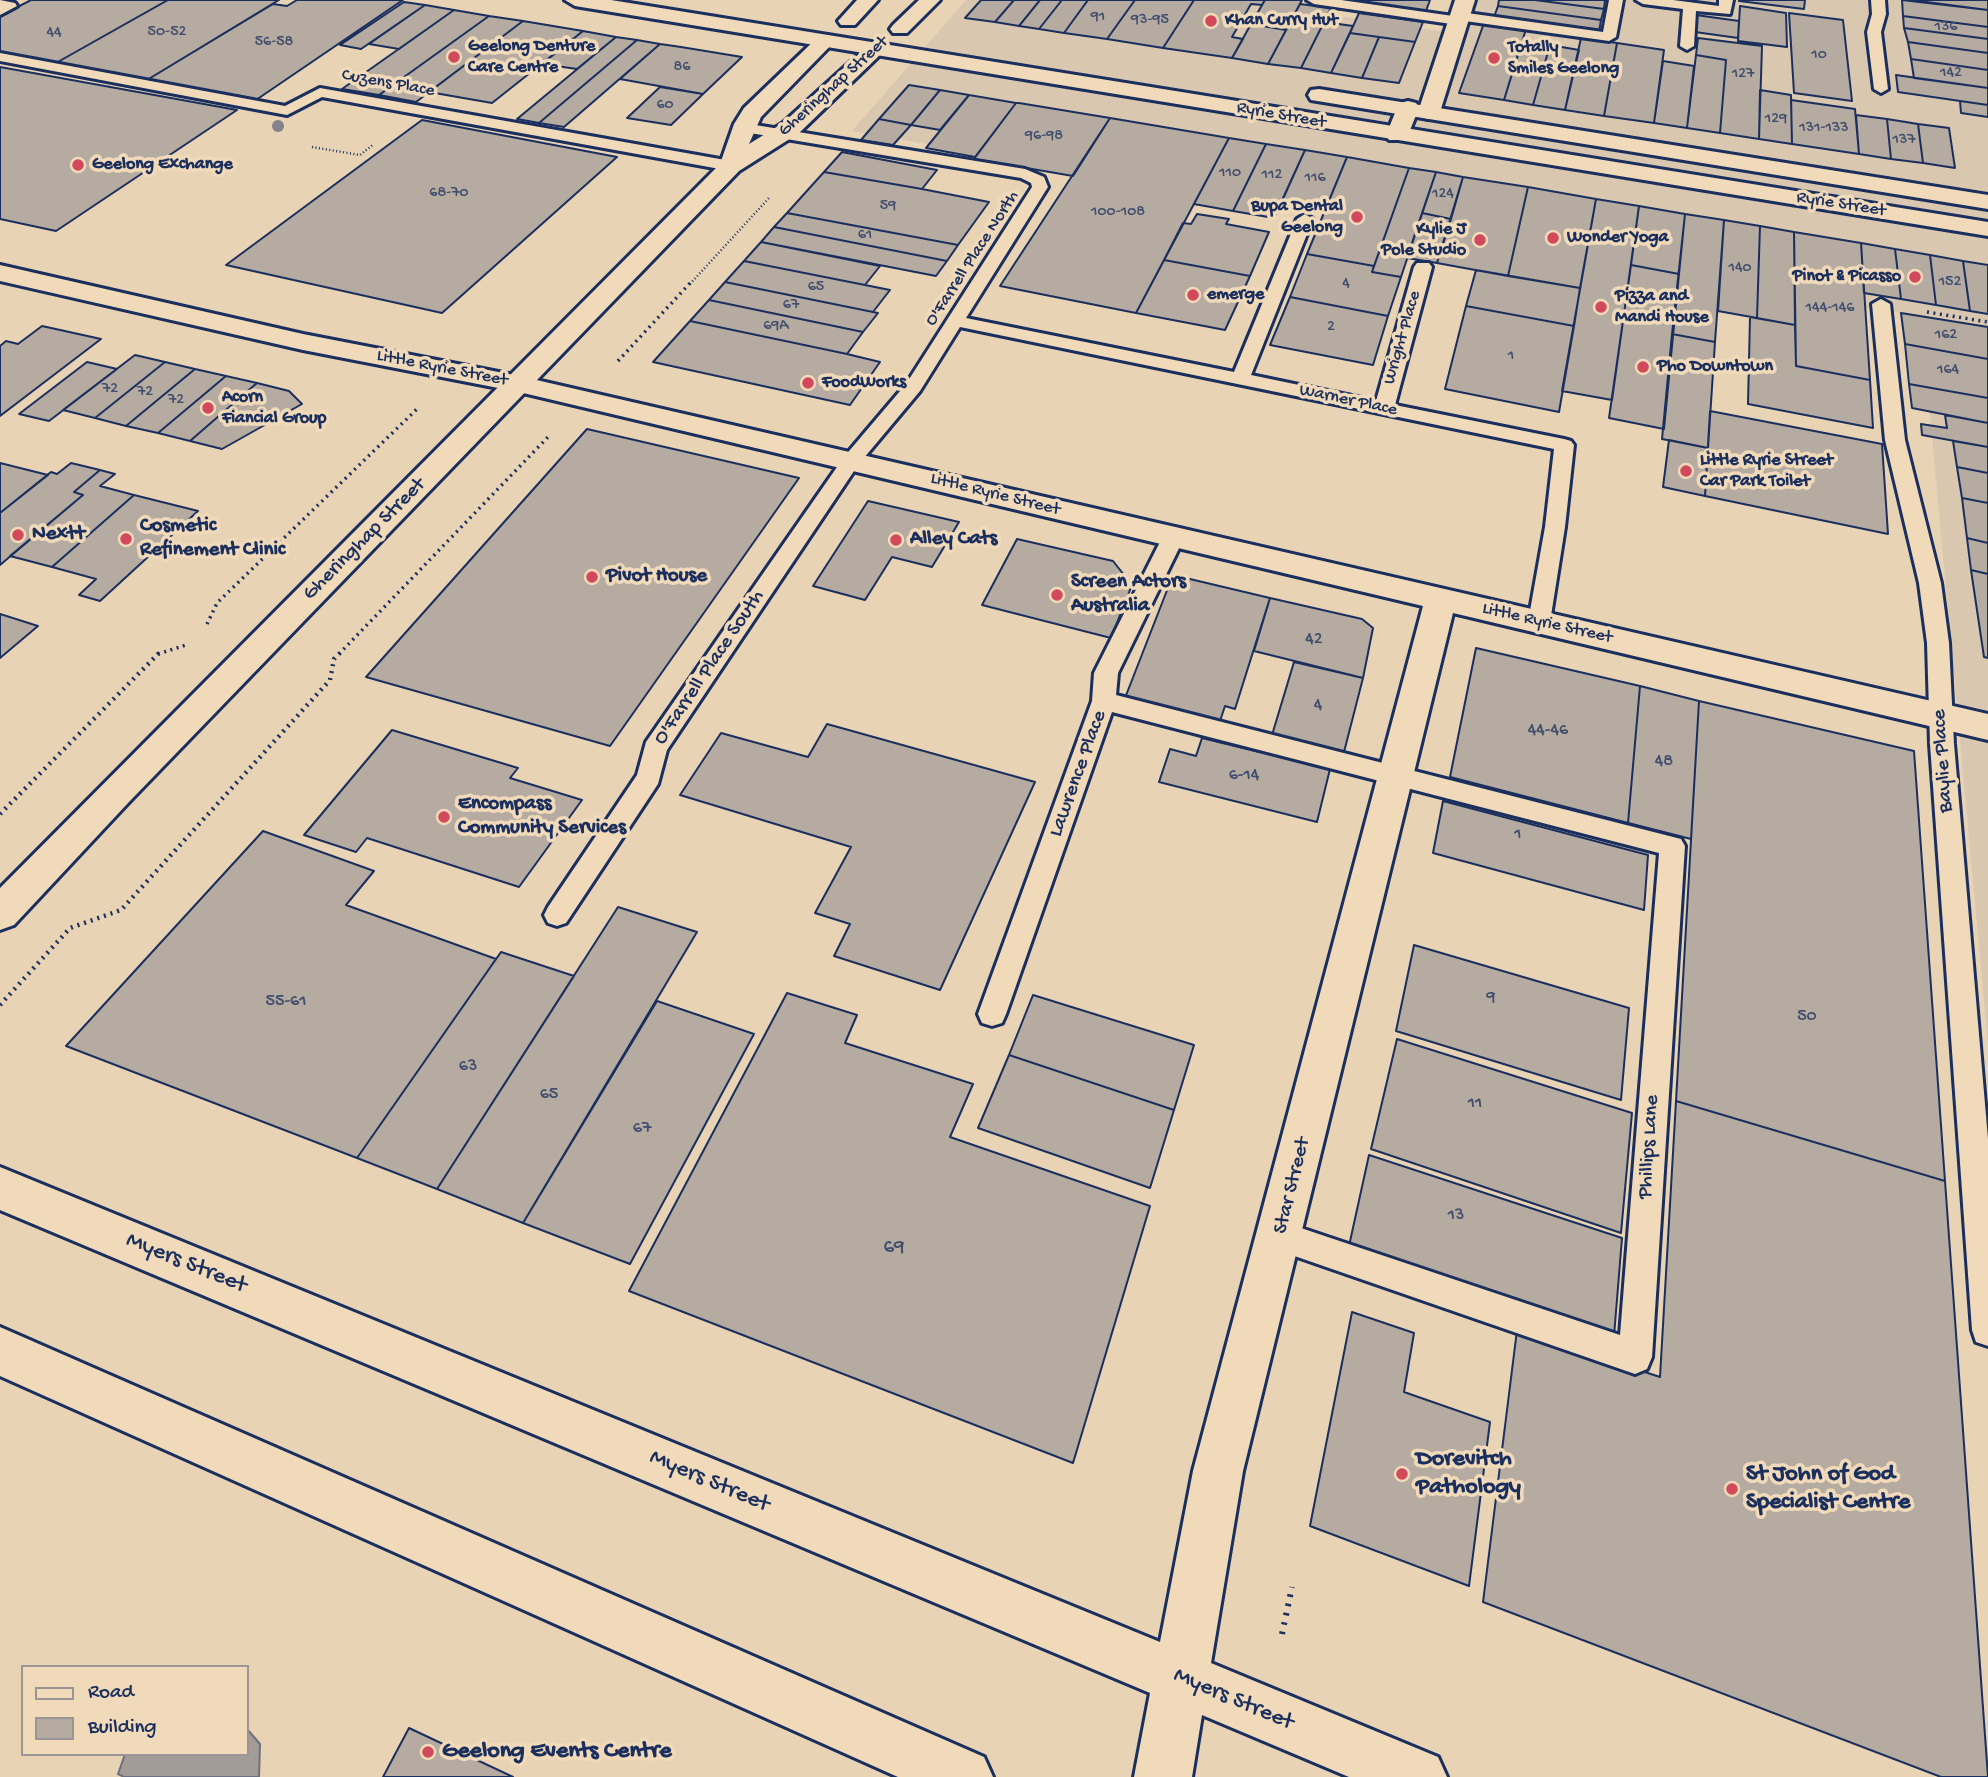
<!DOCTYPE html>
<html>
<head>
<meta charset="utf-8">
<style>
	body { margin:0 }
	#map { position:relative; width:1988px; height:1777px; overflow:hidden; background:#e8d3b5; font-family:"Gochi Hand",sans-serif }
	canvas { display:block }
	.legend { position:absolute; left:21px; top:1665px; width:228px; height:91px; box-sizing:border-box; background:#f1dab9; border:2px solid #9b9695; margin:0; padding:9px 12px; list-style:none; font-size:21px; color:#1b2f5e }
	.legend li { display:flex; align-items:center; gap:14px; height:35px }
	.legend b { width:35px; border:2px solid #9b9695 }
</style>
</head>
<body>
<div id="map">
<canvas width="1988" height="1777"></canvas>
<ul class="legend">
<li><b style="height:9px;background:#f1dab9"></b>Road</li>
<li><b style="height:19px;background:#b5aba0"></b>Building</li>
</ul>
</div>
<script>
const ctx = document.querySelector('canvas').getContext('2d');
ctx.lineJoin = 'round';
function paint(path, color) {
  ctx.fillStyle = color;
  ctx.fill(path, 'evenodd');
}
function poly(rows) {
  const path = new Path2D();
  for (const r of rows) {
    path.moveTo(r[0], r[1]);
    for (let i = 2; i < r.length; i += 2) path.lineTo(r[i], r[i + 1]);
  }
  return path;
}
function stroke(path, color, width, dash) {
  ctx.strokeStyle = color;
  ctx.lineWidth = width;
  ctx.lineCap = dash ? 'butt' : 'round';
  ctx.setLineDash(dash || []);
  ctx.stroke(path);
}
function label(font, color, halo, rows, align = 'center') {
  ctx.font = font + ' "Gochi Hand",sans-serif';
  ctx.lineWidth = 7;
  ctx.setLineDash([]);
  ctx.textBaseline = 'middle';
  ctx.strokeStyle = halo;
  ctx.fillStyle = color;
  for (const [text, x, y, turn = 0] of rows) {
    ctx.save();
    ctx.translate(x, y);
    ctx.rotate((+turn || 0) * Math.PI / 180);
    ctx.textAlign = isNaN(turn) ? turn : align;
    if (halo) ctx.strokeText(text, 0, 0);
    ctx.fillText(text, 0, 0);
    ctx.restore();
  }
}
paint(poly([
	[966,0,1231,0,1460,34,1474,0,1988,0,1988,1044,1921,317,852,131]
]), '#d9c7af');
const water = poly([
	[247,1729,260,1744,259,1777,124,1777,118,1774,125,1754,247,1754,247,1729]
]);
paint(water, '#a29b97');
stroke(water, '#6c7080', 2);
const building = poly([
	[31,0,168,0,56,63,0,52,0,16,31,0],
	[168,0,279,0,147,80,56,63,168,0],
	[297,0,403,0,256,100,147,80,273,4,287,6,297,0],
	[981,0,1014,0,995,22,965,18,981,0],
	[1014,0,1040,0,1019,26,995,22,1014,0],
	[1040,0,1062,0,1039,29,1019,26,1040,0],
	[1062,0,1088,0,1064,33,1039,29,1062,0],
	[1088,0,1135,0,1107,39,1064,33,1088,0],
	[1135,0,1194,0,1163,48,1107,39,1135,0],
	[1194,0,1265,0,1262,5,1251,4,1232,37,1243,39,1232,58,1163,48,1194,0],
	[1265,0,1302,0,1286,30,1251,24,1265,0],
	[1350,0,1430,0,1426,11,1350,0],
	[1499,0,1535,0,1604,9,1601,20,1498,6,1499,0],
	[1535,0,1605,0,1604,9,1535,0],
	[1739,0,1805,0,1804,9,1739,1,1739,0],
	[1902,0,1988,10,1988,27,1903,16,1902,0],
	[1911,0,1988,0,1988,10,1911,0],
	[404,2,425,5,361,49,340,45,404,2],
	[1300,4,1331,8,1301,68,1268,64,1300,4],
	[425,5,454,10,399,49,369,44,425,5],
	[1498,6,1601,20,1599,32,1494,17,1498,6],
	[1740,6,1786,13,1787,47,1738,41,1740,6],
	[454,10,489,16,379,95,342,89,454,10],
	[1359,13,1423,22,1415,42,1350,33,1359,13],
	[1789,13,1843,20,1852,101,1794,93,1789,13],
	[1696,15,1739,21,1738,38,1695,32,1696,15],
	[489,16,523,21,416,102,379,95,489,16],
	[1903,16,1988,27,1988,39,1904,28,1903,16],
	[523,21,583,31,492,103,429,92,523,21],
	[1324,22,1353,26,1331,73,1301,68,1324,22],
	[1484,23,1526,29,1504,100,1459,93,1484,23],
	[1251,24,1286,30,1268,64,1232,58,1251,24],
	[1904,28,1988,39,1988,53,1908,42,1904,28],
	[583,31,616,37,577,69,542,64,583,31],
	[1350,33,1379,37,1362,78,1331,73,1350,33],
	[616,37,637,40,539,123,517,119,616,37],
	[1379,37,1415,42,1399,83,1362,78,1379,37],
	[1581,38,1617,43,1604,116,1565,110,1581,38],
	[1698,38,1762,46,1759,139,1720,133,1726,60,1696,55,1698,38],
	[637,40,660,44,564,127,539,123,637,40],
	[1522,41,1550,45,1533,105,1504,100,1522,41],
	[1908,42,1988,53,1988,70,1911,59,1908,42],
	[1617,43,1664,50,1654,123,1604,116,1617,43],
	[660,44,681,47,742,57,703,94,620,79,660,44],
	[1550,45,1579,50,1565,110,1533,105,1550,45],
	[1696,55,1726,60,1720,133,1687,128,1696,55],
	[1911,59,1988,70,1988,88,1914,78,1911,59],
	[1663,61,1694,66,1687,128,1654,123,1663,61],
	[0,67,237,110,56,231,0,219,0,67],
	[1896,75,1988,88,1988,105,1898,92,1896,75],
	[909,85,940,90,911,125,879,119,909,85],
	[660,87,703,94,671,125,627,118,660,87],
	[940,90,969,95,940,130,911,125,940,90],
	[1760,90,1791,95,1792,144,1759,139,1760,90],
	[969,95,1016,103,975,157,926,148,969,95],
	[1791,100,1855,109,1859,154,1792,144,1791,100],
	[1960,101,1988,105,1988,117,1961,113,1960,101],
	[1016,103,1019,103,1110,118,1073,176,974,159,1016,103],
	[1856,115,1887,119,1891,159,1859,154,1856,115],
	[1110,118,1229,138,1136,313,1000,286,1110,118],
	[879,119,911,125,893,145,861,140,879,119],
	[1887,119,1918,124,1923,163,1891,159,1887,119],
	[422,120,617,157,442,313,226,265,422,120],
	[1918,124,1949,128,1955,168,1923,163,1918,124],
	[1229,138,1266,144,1233,211,1194,204,1229,138],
	[1266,144,1305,150,1274,218,1233,211,1266,144],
	[1305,150,1347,157,1326,208,1282,201,1305,150],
	[842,152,937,170,922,189,824,172,842,152],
	[1347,157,1409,168,1374,266,1307,254,1347,157],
	[1409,168,1436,172,1401,277,1372,272,1409,168],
	[824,172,922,189,989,202,958,245,787,213,824,172],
	[1436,172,1463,177,1451,219,1422,213,1436,172],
	[1463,177,1528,187,1508,276,1437,263,1463,177],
	[1528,187,1596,199,1580,288,1508,276,1528,187],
	[1596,199,1639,206,1612,400,1562,391,1596,199],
	[1639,206,1685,214,1679,274,1631,265,1639,206],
	[787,213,958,245,947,261,774,227,787,213],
	[1422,213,1451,219,1437,263,1407,258,1422,213],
	[1197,214,1229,219,1226,224,1269,232,1250,276,1164,260,1183,223,1191,224,1197,214],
	[1685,214,1724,220,1715,342,1672,334,1685,214],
	[1724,220,1760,226,1757,318,1718,311,1724,220],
	[1760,226,1794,232,1795,325,1757,318,1760,226],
	[774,227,947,261,936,276,761,242,774,227],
	[1794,232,1861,243,1870,380,1796,366,1794,232],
	[761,242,880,266,865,285,744,261,761,242],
	[1861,243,1895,249,1901,299,1864,293,1861,243],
	[1895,249,1930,255,1936,305,1901,299,1895,249],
	[1307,254,1374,266,1372,272,1401,277,1388,316,1290,297,1307,254],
	[1930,255,1963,261,1970,311,1936,305,1930,255],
	[1164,260,1250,276,1225,330,1136,313,1164,260],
	[744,261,865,285,890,290,873,312,725,282,744,261],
	[1963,261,1988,265,1988,314,1970,311,1963,261],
	[1631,265,1679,274,1664,429,1609,418,1631,265],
	[1476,270,1580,288,1574,326,1466,306,1476,270],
	[725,282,873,312,878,313,863,332,709,300,725,282],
	[1290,297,1388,316,1373,365,1270,345,1290,297],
	[709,300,863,332,847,354,690,321,709,300],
	[1466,306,1574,326,1559,412,1445,389,1466,306],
	[1901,313,1988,327,1988,359,1905,344,1901,313],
	[1750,317,1795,325,1796,366,1870,380,1873,428,1748,404,1750,317],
	[690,321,847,354,880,362,850,405,653,362,690,321],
	[42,326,101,339,0,416,0,346,6,341,18,344,42,326],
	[1672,334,1715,342,1708,448,1662,439,1672,334],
	[1905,344,1988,359,1988,398,1909,384,1905,344],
	[135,355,165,362,95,418,63,410,135,355],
	[87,362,117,369,49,421,19,414,87,362],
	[165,362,195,369,126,426,95,418,165,362],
	[195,369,226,376,158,433,126,426,195,369],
	[226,376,257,383,190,441,158,433,226,376],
	[257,383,289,391,302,404,222,449,190,441,257,383],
	[1909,384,1988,398,1988,423,1912,408,1909,384],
	[1710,411,1882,444,1888,534,1705,496,1710,411],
	[1945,415,1988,423,1988,447,1922,435,1921,424,1947,428,1945,415],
	[587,429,799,478,610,746,366,677,587,429],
	[1669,440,1708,448,1705,496,1663,487,1669,440],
	[1953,441,1988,447,1988,473,1957,467,1953,441],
	[0,463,48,475,0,513,0,463],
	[71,463,100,470,74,492,83,495,0,565,0,513,51,472,57,474,71,463],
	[1957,467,1988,473,1988,503,1962,498,1957,467],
	[100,470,115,474,100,486,134,495,52,567,10,556,83,495,74,492,100,470],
	[134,495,198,511,100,601,79,595,96,579,52,567,134,495],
	[1962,498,1988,503,1988,543,1967,538,1962,498],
	[868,501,959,522,932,567,892,557,865,600,813,586,868,501],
	[1967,538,1988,543,1988,574,1971,570,1967,538],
	[1017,539,1113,561,1132,585,1111,638,982,605,1017,539],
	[1971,570,1988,574,1988,658,1984,657,1971,570],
	[1173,575,1270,598,1235,709,1225,706,1220,721,1125,698,1173,575],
	[1270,598,1362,619,1373,628,1363,678,1254,651,1270,598],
	[0,614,38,626,0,658,0,614],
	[1476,648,1640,686,1628,823,1450,777,1476,648],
	[1294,662,1363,678,1344,752,1272,735,1294,662],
	[1640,686,1699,701,1691,839,1628,823,1640,686],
	[1699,701,1914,751,1945,1181,1676,1101,1699,701],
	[827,724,1035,782,940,990,834,956,850,924,815,913,851,847,680,795,721,733,808,757,827,724],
	[392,730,518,768,510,778,582,800,519,887,367,838,356,852,304,835,392,730],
	[1202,738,1330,769,1317,822,1159,782,1170,749,1196,756,1202,738],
	[1443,801,1648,855,1644,910,1433,853,1443,801],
	[263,831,374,871,346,905,496,959,357,1158,66,1046,263,831],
	[618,907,697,932,523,1223,437,1189,618,907],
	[1414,945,1629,1008,1621,1100,1396,1031,1414,945],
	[501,952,574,976,437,1189,357,1158,501,952],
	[787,993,857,1015,845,1043,973,1084,950,1137,1150,1206,1073,1463,629,1291,787,993],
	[1033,995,1194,1045,1174,1110,1009,1055,1033,995],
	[657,1001,754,1034,630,1264,523,1223,657,1001],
	[1397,1039,1632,1113,1621,1233,1371,1149,1397,1039],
	[1009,1055,1174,1110,1150,1188,978,1128,1009,1055],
	[1676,1101,1945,1181,1988,1777,1941,1777,1483,1602,1517,1330,1660,1377,1676,1101],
	[1369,1155,1622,1238,1614,1336,1349,1246,1369,1155],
	[1352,1312,1414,1333,1404,1392,1490,1422,1469,1586,1310,1526,1352,1312],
	[409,1728,513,1777,383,1777,409,1728]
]);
paint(building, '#b5aba0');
stroke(building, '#1b2f5e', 2);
const service = poly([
	[0,0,15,3,17,6,0,15,0,0],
	[1307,0,1341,0,1453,16,1460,12,1603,32,1609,0,1623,0,1616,37,1609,41,1465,21,1458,25,1314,4,1307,0],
	[1636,0,1673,0,1719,6,1719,0,1733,0,1730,14,1696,11,1694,46,1687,50,1680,46,1683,9,1643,4,1636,0],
	[1871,0,1885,0,1886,14,1881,32,1888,89,1881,93,1874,89,1867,32,1872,14,1871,0],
	[0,53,285,106,320,88,731,161,739,166,731,171,322,97,287,115,0,61,0,53],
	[743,123,1025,169,1044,177,1048,187,966,318,1234,372,1297,219,1305,214,1313,219,1251,375,1376,401,1414,267,1417,263,1429,263,1432,267,1395,405,1564,439,1571,441,1574,445,1565,527,1550,622,1547,628,1539,630,1531,628,1528,622,1545,527,1554,449,960,327,920,391,858,465,667,750,658,784,566,923,557,926,548,923,544,915,548,907,637,775,646,742,844,457,906,384,1032,187,1031,183,1021,178,738,131,735,128,738,125,743,123],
	[1881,299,1890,304,1905,440,1941,583,1949,643,1954,744,1988,1139,1988,1346,1976,1342,1972,1330,1930,744,1927,643,1919,583,1885,440,1872,304,1881,299],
	[1173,531,1180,533,1184,538,1118,673,1116,695,1681,839,1685,846,1652,1357,1647,1369,1635,1374,1280,1251,1269,1247,1264,1236,1269,1225,1280,1221,1620,1335,1659,853,1112,712,1006,1014,1002,1023,992,1026,982,1023,978,1014,1092,701,1094,673,1162,538,1166,533,1173,531]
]);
const pedestrian = poly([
	[1408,101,1416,103,1419,108,1408,135,1405,140,1389,140,1386,135,1397,108,1400,103,1408,101]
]);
const minor = poly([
	[1455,0,1475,0,1440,112,1437,117,1429,119,1421,117,1418,112,1455,0],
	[0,265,303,334,519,376,1988,714,1988,740,1453,613,1243,1471,1211,1663,1438,1757,1447,1777,1349,1777,1202,1715,1192,1777,1134,1777,1150,1693,0,1210,0,1167,1160,1642,1193,1471,1423,606,519,392,303,350,0,281,0,265],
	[0,1327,984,1757,993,1777,898,1777,0,1376,0,1327]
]);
const tertiary = poly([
	[857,0,878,0,855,25,841,25,838,21,857,0],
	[919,0,940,0,907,33,893,33,890,29,893,25,919,0],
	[825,35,832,37,835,41,761,117,749,144,783,123,869,45,883,45,886,49,799,133,739,171,128,803,14,925,0,930,0,888,720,164,734,124,744,108,818,37,825,35]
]);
const secondary = poly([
	[565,0,611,0,1988,222,1988,236,575,6,565,0],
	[1319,89,1988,195,1988,209,1311,100,1308,95,1311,90,1319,89]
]);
stroke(service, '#1b2f5e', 6);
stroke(pedestrian, '#1b2f5e', 6);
stroke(minor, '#1b2f5e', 6);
stroke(tertiary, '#1b2f5e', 6);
stroke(secondary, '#1b2f5e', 6);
stroke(poly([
	[312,147,360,155,374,144],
	[690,284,769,198]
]), '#1b2f5e', 2.5, [1, 2.5]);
stroke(poly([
	[1927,312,1988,322],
	[618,361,691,282],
	[207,624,217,603,417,409],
	[158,654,186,645],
	[339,654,548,437]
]), '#1b2f5e', 3.5, [2, 4.5]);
stroke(poly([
	[0,814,158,654,163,653],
	[0,1005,70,928,121,910,330,680,334,659,340,653]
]), '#1b2f5e', 4.5, [2, 5]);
stroke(poly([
	[1282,1634,1292,1587]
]), '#1b2f5e', 6, [2.5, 7]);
paint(service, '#f1dab9');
paint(pedestrian, '#f1dab9');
paint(minor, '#f1dab9');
paint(tertiary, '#f1dab9');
paint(secondary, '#f1dab9');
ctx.fillStyle = '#86848b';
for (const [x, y] of [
	[278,126]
]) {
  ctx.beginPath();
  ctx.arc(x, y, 6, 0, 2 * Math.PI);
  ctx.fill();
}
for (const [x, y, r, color] of [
	[1211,21,7,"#d1495b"],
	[454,57,7,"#d1495b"],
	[1494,58,7,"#d1495b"],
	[78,165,7,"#d1495b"],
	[1357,217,7,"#d1495b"],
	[1553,238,7,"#d1495b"],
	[1480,240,7,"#d1495b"],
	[1915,277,7,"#d1495b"],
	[1193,295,7,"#d1495b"],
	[1601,307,7,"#d1495b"],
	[1643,367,7,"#d1495b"],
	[808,383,7,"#d1495b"],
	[208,408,7,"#d1495b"],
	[1686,471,7,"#d1495b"],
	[18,535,7,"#d1495b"],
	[126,539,7,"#d1495b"],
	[896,540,7,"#d1495b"],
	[592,577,7,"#d1495b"],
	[1057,595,7,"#d1495b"],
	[444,817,7,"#d1495b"],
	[1402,1474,7,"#d1495b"],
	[1732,1489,7,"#d1495b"],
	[428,1752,7,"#d1495b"]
]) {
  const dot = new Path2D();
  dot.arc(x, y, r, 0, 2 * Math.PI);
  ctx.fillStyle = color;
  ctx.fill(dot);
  stroke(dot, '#f1dab9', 2.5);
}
label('16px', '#424e6e', null, [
	["91",1098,18],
	["93-95",1150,21],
	["136",1946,28],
	["50-52",167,33],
	["44",54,34],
	["56-58",274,43],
	["10",1819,56],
	["86",682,68],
	["142",1951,74],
	["127",1743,75],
	["60",665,106],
	["129",1776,120],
	["131-133",1824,129],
	["96-98",1044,137],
	["137",1904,141],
	["110",1230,174],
	["112",1272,176],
	["116",1315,179],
	["68-70",449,194],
	["124",1443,195],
	["59",888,207],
	["100-108",1118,213],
	["61",865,236],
	["140",1740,269],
	["152",1950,283],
	["4",1346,285],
	["65",816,288],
	["67",791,306],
	["144-146",1830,309],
	["69A",776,327],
	["2",1331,328],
	["162",1946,336],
	["1",1511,357],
	["164",1948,371],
	["72",110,390],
	["72",145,393],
	["72",176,401]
]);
label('bold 18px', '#1b2f5e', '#f1dab9', [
	["Khan Curry Hut",1225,21],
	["Geelong Denture",468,47],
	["Care Centre",468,68],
	["Totally",1508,48],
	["Smiles Geelong",1508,69],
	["Geelong Exchange",92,165],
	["Bupa Dental",1343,207,"right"],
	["Geelong",1343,228,"right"],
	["Kylie J",1466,230,"right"],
	["Pole Studio",1466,251,"right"],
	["Wonder Yoga",1567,238],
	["Pinot & Picasso",1901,277,"right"],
	["emerge",1207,295],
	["Pizza and",1615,297],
	["Mandi House",1615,318],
	["Pho Downtown",1657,367],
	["FoodWorks",822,383],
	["Acorn",222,398],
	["Fiancial Group",222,419],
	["Little Ryrie Street",1700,461],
	["Car Park Toilet",1700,482]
], 'left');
label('18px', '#1b2f5e', '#f1dab9', [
	["Cuzens Place",388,84,10],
	["Gheringhap Street",834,87,-42],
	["Ryrie Street",1281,116,10],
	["Ryrie Street",1841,205,9],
	["O'Farrell Place North",973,259,-57],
	["Wright Place",1403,338,-74],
	["Little Ryrie Street",442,369,11],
	["Warner Place",1348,401,12],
	["Little Ryrie Street",995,495,14],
	["Little Ryrie Street",1547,624,13]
]);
label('18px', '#424e6e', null, [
	["42",1314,640],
	["4",1318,706],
	["44-46",1548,731],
	["48",1664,762],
	["6-14",1244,776],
	["1",1518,835],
	["9",1491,998],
	["55-61",286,1002],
	["50",1807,1017],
	["63",468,1067],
	["65",549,1095],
	["11",1475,1104],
	["67",642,1129],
	["13",1456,1216]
]);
label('bold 21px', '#1b2f5e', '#f1dab9', [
	["Cosmetic",140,527],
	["Refinement Clinic",140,551],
	["Nextt",32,535],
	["Alley Cats",910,540],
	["Pivot House",606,577],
	["Screen Actors",1071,583],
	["Australia",1071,607],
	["Encompass",458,805],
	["Community Services",458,829]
], 'left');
label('21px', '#1b2f5e', '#f1dab9', [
	["Gheringhap Street",365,540,-45],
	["O'Farrell Place South",710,668,-56],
	["Baylie Place",1944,761,-94],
	["Lawrence Place",1079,774,-70],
	["Phillips Lane",1650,1147,-86],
	["Star Street",1293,1186,-76]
]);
label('21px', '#424e6e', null, [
	["69",894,1249]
]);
label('24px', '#1b2f5e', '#f1dab9', [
	["Myers Street",186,1264,22],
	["Myers Street",709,1482,23],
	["Myers Street",1233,1700,23]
]);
label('bold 24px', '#1b2f5e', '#f1dab9', [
	["Dorevitch",1416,1460],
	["Pathology",1416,1488],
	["St John of God",1746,1475],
	["Specialist Centre",1746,1503],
	["Geelong Events Centre",442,1752]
], 'left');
</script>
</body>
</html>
